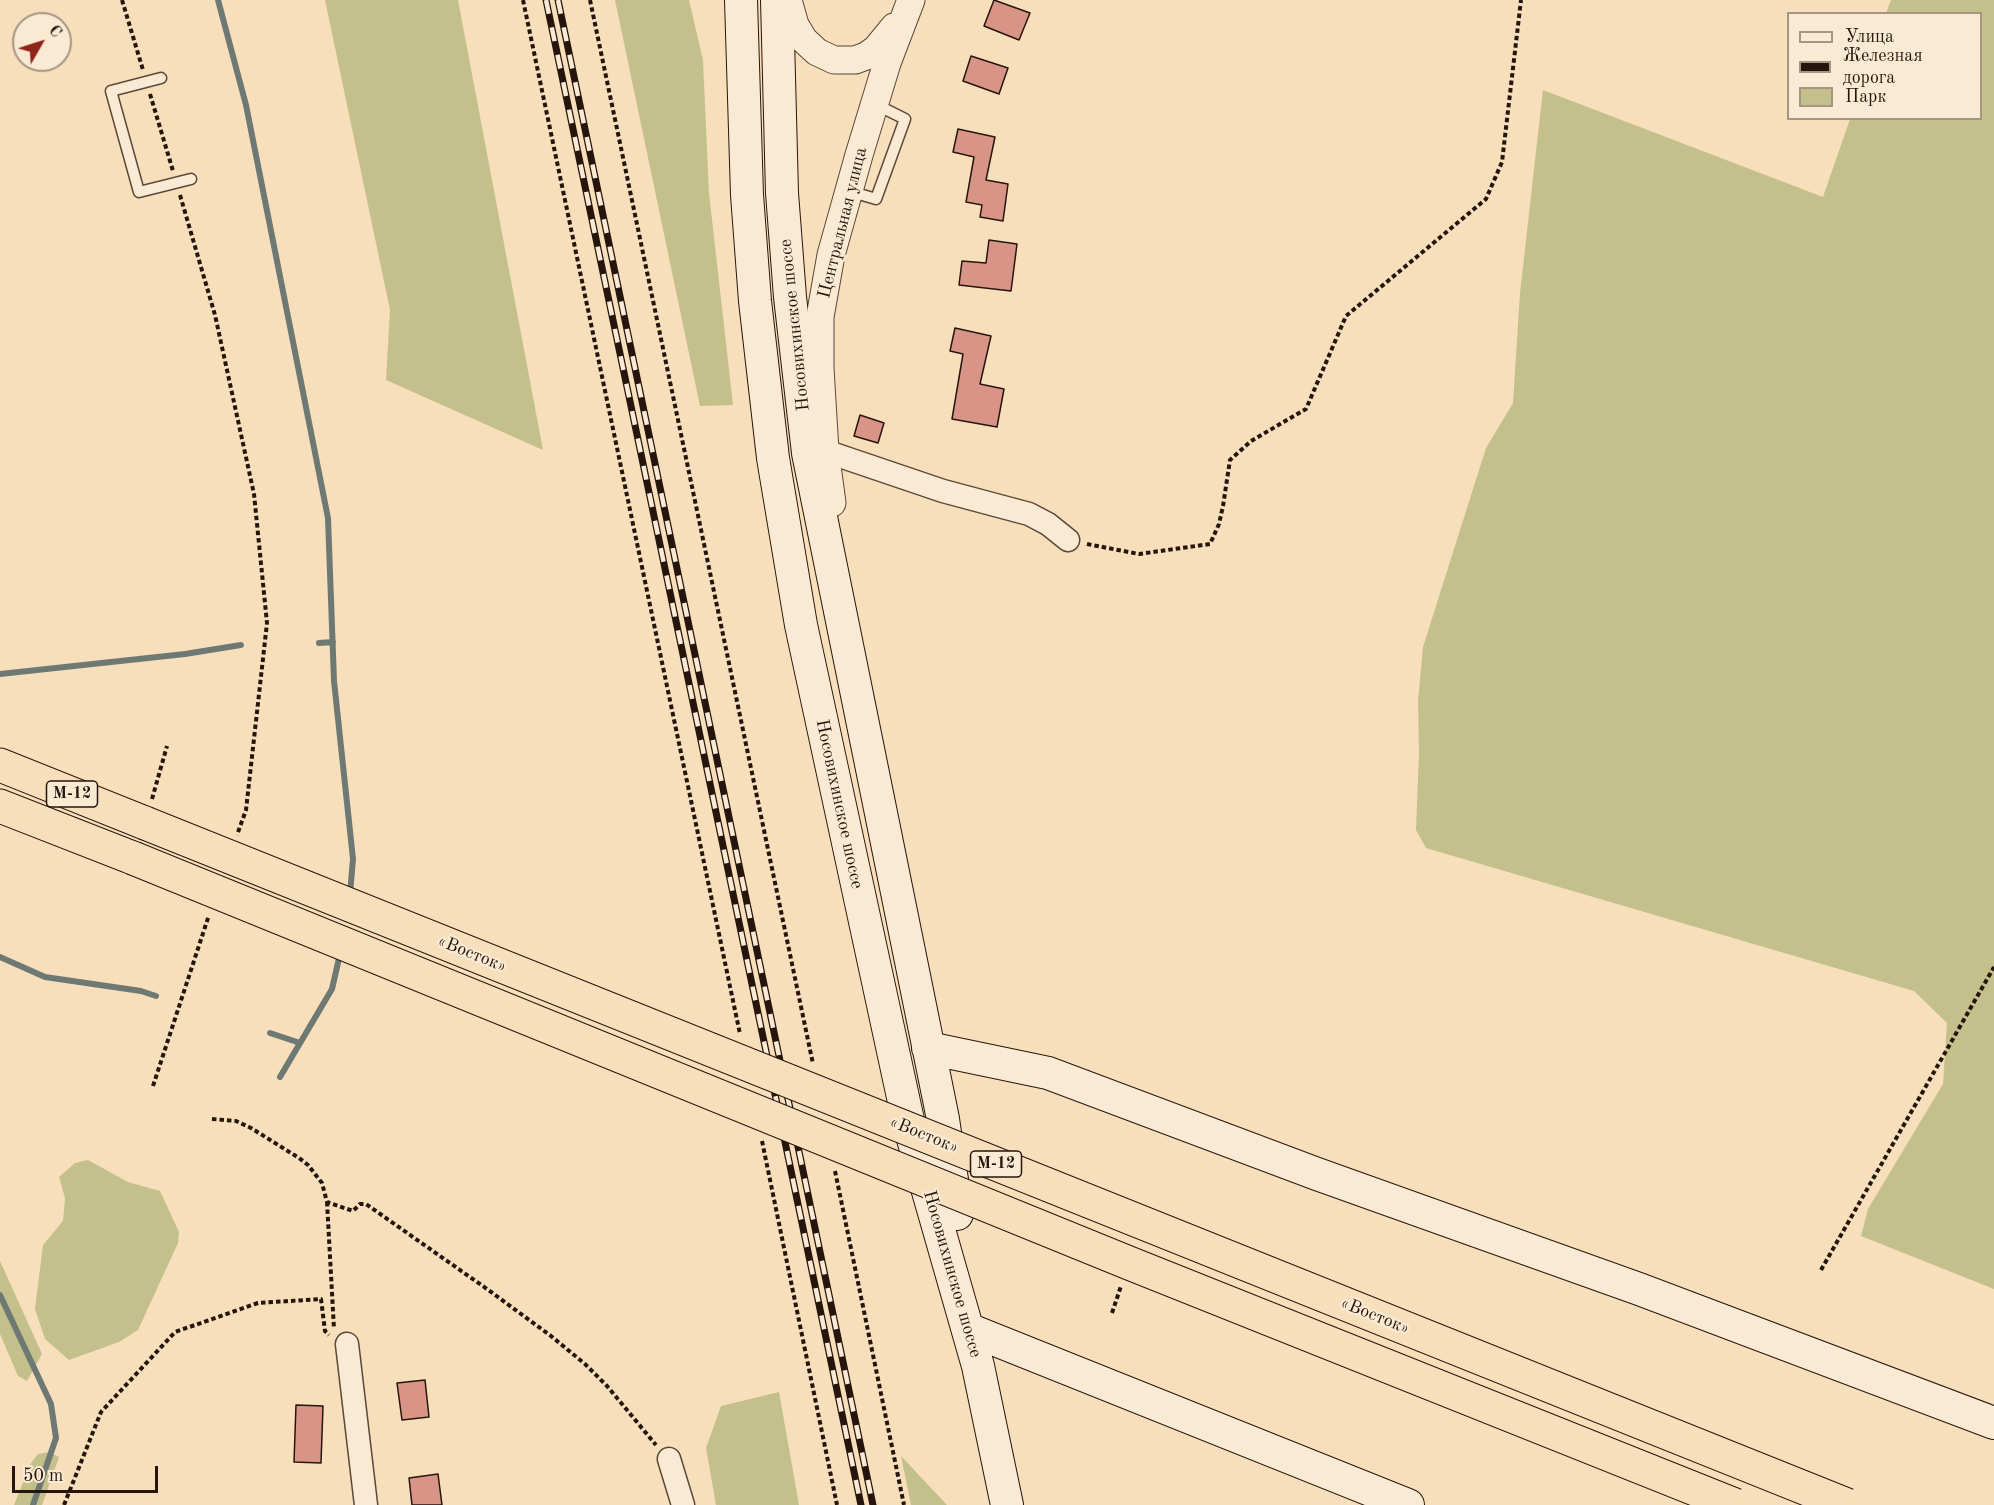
<!DOCTYPE html>
<html>
<head>
<meta charset="utf-8">
<style>
	body { margin:0 }
	#map { position:relative; width:1994px; height:1505px; overflow:hidden; background:#f7dfbb; font-family:"Old Standard TT",serif }
	canvas { display:block }
	.legend { position:absolute; left:1787px; top:12px; width:195px; height:108px; box-sizing:border-box; background:#faead3; border:2px solid #a59583; margin:0; padding:8px 10px; list-style:none; font-size:18px; color:#26150c }
	.legend li { display:flex; align-items:center; gap:12px; height:30px }
	.legend b { width:30px; border:2px solid #a59583 }
	.north { position:absolute; left:12px; top:12px; width:60px; height:60px; box-sizing:border-box; background:#faead3; border:2px solid #a59583; border-radius:50%; rotate:51deg; font-size:16px; font-weight:700; line-height:24px; text-align:center; color:#26150c }
	.north::after { content:''; display:block; margin:auto; width:21px; height:27px; background:#8f2418; clip-path:polygon(50% 0,100% 100%,50% 72%,0 100%) }
	.scale { position:absolute; left:12px; top:1466px; width:146px; height:27px; box-sizing:border-box; border:3px solid #26150c; border-top:0; padding-left:8px; font-size:18px; line-height:21px; white-space:nowrap; color:#26150c; -webkit-text-stroke:4px #faead3; paint-order:stroke }
</style>
</head>
<body>
<div id="map">
<canvas width="1994" height="1505"></canvas>
<ul class="legend">
<li><b style="height:8px;background:#faead3"></b>Улица</li>
<li><b style="height:8px;background:#26150c"></b>Железная дорога</li>
<li><b style="height:16px;background:#c4c08b"></b>Парк</li>
</ul>
<div class="north">С</div>
<div class="scale">50 m</div>
</div>
<script>
const ctx = document.querySelector('canvas').getContext('2d');
ctx.lineJoin = 'round';
function paint(path, color) {
  ctx.fillStyle = color;
  ctx.fill(path, 'evenodd');
}
function poly(rows) {
  const path = new Path2D();
  for (const r of rows) {
    path.moveTo(r[0], r[1]);
    for (let i = 2; i < r.length; i += 2) path.lineTo(r[i], r[i + 1]);
  }
  return path;
}
function stroke(path, color, width, dash) {
  ctx.strokeStyle = color;
  ctx.lineWidth = width;
  ctx.lineCap = dash ? 'butt' : 'round';
  ctx.setLineDash(dash || []);
  ctx.stroke(path);
}
function label(font, color, halo, rows, align = 'center') {
  ctx.font = font + ' "Old Standard TT",serif';
  ctx.lineWidth = 4.5;
  ctx.setLineDash([]);
  ctx.textBaseline = 'middle';
  ctx.strokeStyle = halo;
  ctx.fillStyle = color;
  for (const [text, x, y, turn = 0] of rows) {
    ctx.save();
    ctx.translate(x, y);
    ctx.rotate((+turn || 0) * Math.PI / 180);
    ctx.textAlign = isNaN(turn) ? turn : align;
    if (halo) ctx.strokeText(text, 0, 0);
    ctx.fillText(text, 0, 0);
    ctx.restore();
  }
}
paint(poly([
	[325,0,458,0,543,450,386,380,390,310],
	[615,0,689,0,703,60,709,193,733,405,700,406],
	[1891,0,1994,0,1994,1289,1861,1236,1868,1209,1943,1084,1947,1023,1914,991,1426,848,1416,830,1419,752,1418,701,1423,647,1486,448,1513,403,1520,293,1543,90,1823,197,1850,119,1980,118,1980,14,1886,13],
	[88,1160,128,1182,160,1191,179,1232,178,1243,138,1330,119,1342,69,1360,45,1339,35,1309,43,1245,63,1221,65,1198,59,1177,75,1163],
	[0,1261,42,1354,27,1381,18,1376,0,1334],
	[779,1392,799,1505,716,1505,706,1448,721,1406],
	[49,1452,59,1457,42,1505,14,1505,31,1463,38,1454],
	[901,1456,947,1505,911,1505]
]), '#c4c08b');
stroke(poly([
	[218,0,246,105,328,518,334,681,353,859,350,894],
	[319,643,333,642],
	[0,674,185,654,241,645],
	[0,957,45,977,141,991,156,996],
	[270,1033,300,1043],
	[280,1077,332,989,340,954],
	[0,1295,51,1404,56,1438,33,1505]
]), '#6f7973', 6);
const building = poly([
	[994,0,1030,13,1019,40,984,26,994,0],
	[971,56,1008,68,999,94,963,81,971,56],
	[958,129,995,137,986,180,1008,184,1003,221,980,217,982,205,966,202,974,157,953,152,958,129],
	[989,240,1017,244,1011,291,959,285,962,261,986,263,989,240],
	[955,328,991,336,980,384,1004,389,997,427,952,419,963,354,950,351,955,328],
	[860,415,884,423,878,443,854,436,860,415],
	[425,1380,429,1417,402,1420,397,1383,425,1380],
	[296,1405,323,1406,321,1463,294,1462,296,1405],
	[438,1474,442,1505,412,1505,409,1478,438,1474]
]);
paint(building, '#d89587');
stroke(building, '#26150c', 1.5);
const service = poly([
	[161,78,111,91,139,192,191,179],
	[849,191,876,199,905,119,875,104]
]);
const minor = poly([
	[825,451,943,491,1029,514,1048,524,1068,540],
	[347,1344,366,1505],
	[669,1459,683,1505]
]);
const tertiary = poly([
	[788,0,795,25,804,40,817,52,834,60,855,60,866,56,876,49,894,27],
	[832,503,825,451,820,368,820,317,831,255,859,155,887,63,911,0]
]);
const secondary = poly([
	[741,0,747,195,755,301,773,458,801,625,909,1125,978,1366,1007,1505],
	[777,0,782,193,790,297,808,453,943,1119,957,1214],
	[928,1048,1048,1073,1317,1174,1639,1289,1994,1423],
	[968,1329,1408,1505]
]);
const trunk = poly([
	[0,765,145,823],
	[0,806,133,858]
]);
stroke(service, '#5a4838', 13);
stroke(minor, '#5a4838', 25);
stroke(tertiary, '#5a4838', 29);
stroke(secondary, '#26150c', 34);
stroke(trunk, '#26150c', 35);
stroke(poly([
	[122,0,143,70],
	[523,0,740,1034],
	[590,0,813,1064],
	[150,94,173,171],
	[180,195,215,315,254,494,267,623,246,810,237,835],
	[1087,544,1139,554,1210,544,1219,524,1223,506,1230,460,1251,441,1306,409,1346,316,1486,199,1502,162,1521,0],
	[152,799,167,746],
	[153,1086,209,915],
	[212,1119,236,1121,251,1128,299,1158,308,1165,322,1183,327,1202,353,1211,360,1204,366,1204,487,1289,551,1336,585,1364,607,1386,656,1445],
	[762,1141,837,1505],
	[835,1171,904,1505],
	[327,1202,334,1329],
	[1821,1270,1994,967],
	[1112,1313,1121,1286],
	[64,1505,101,1412,175,1332,258,1303,321,1299,325,1331,329,1335]
]), '#26150c', 4, [4.5, 3]);
stroke(service, '#faead3', 10);
stroke(minor, '#faead3', 22);
stroke(tertiary, '#faead3', 27);
stroke(secondary, '#faead3', 32);
stroke(trunk, '#f7dfbb', 33);
const rail = poly([
	[546,0,861,1505],
	[558,0,873,1505]
]);
stroke(rail, '#26150c', 7);
stroke(rail, '#faead3', 4.5, [14]);
const trunkBridge = poly([
	[145,823,1847,1505],
	[133,858,1129,1263,1735,1505]
]);
stroke(trunkBridge, '#26150c', 35, []);
stroke(trunkBridge, '#f7dfbb', 33);
for (const [x, y, w] of [
	[72,794,51],
	[996,1164,51]
]) {
  const box = new Path2D();
  box.roundRect(x - w / 2, y - 13, w, 26, 4.5);
  ctx.fillStyle = '#faead3';
  ctx.fill(box);
  stroke(box, '#26150c', 1.5);
}
label('bold 16px', '#26150c', null, [
	["М-12",72,794],
	["М-12",996,1164]
]);
label('18px', '#26150c', '#faead3', [
	["Центральная улица",843,223,-76],
	["Носовихинское шоссе",795,325,-96],
	["Носовихинское шоссе",839,804,78],
	["«Восток»",472,954,22],
	["«Восток»",924,1135,22],
	["Носовихинское шоссе",952,1274,74],
	["«Восток»",1375,1316,22]
]);
</script>
</body>
</html>
